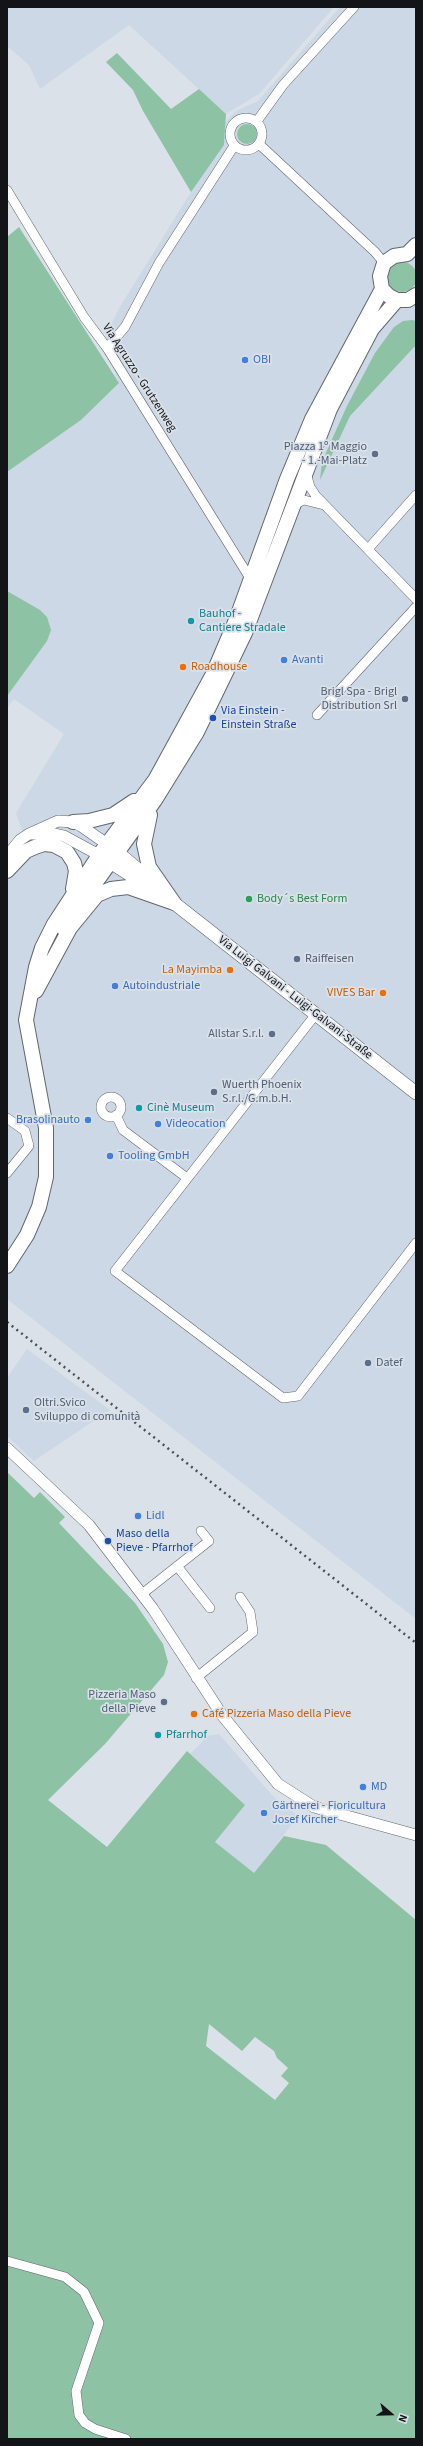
<!DOCTYPE html>
<html>
<head>
<meta charset="utf-8">
<style>
	body { margin:0 }
	#map { position:relative; width:423px; height:2446px; overflow:hidden; background:#dbe1e8; font-family:"Source Sans 3",sans-serif }
	canvas { display:block }
	.frame { position:absolute; inset:0; border:8px solid #121417; pointer-events:none }
	.north { position:absolute; left:371px; top:2394px; width:40px; height:40px; -webkit-text-stroke:3px #dbe1e8; paint-order:stroke; rotate:110deg; font-size:11px; font-weight:700; line-height:16px; text-align:center; color:#121417 }
	.north::after { content:''; display:block; margin:auto; width:14px; height:18px; background:#121417; clip-path:polygon(50% 0,100% 100%,50% 72%,0 100%) }
</style>
</head>
<body>
<div id="map">
<canvas width="423" height="2446"></canvas>
<div class="frame"></div>
<div class="north">N</div>
</div>
<script>
const ctx = document.querySelector('canvas').getContext('2d');
ctx.lineJoin = 'round';
function paint(path, color) {
  ctx.fillStyle = color;
  ctx.fill(path, 'evenodd');
}
function poly(rows) {
  const path = new Path2D();
  for (const r of rows) {
    if (r.length === 3) {
      path.moveTo(r[0] + r[2], r[1]);
      path.arc(r[0], r[1], r[2], 0, 2 * Math.PI);
      continue;
    }
    path.moveTo(r[0], r[1]);
    for (let i = 2; i < r.length; i += 2) path.lineTo(r[i], r[i + 1]);
  }
  return path;
}
function stroke(path, color, width, dash) {
  ctx.strokeStyle = color;
  ctx.lineWidth = width;
  ctx.lineCap = dash ? 'butt' : 'round';
  ctx.setLineDash(dash || []);
  ctx.stroke(path);
}
function label(font, color, halo, rows, align = 'center') {
  ctx.font = font + ' "Source Sans 3",sans-serif';
  ctx.lineWidth = 3.5;
  ctx.setLineDash([]);
  ctx.textBaseline = 'middle';
  ctx.strokeStyle = halo;
  ctx.fillStyle = color;
  for (const [text, x, y, turn = 0] of rows) {
    ctx.save();
    ctx.translate(x, y);
    ctx.rotate((+turn || 0) * Math.PI / 180);
    ctx.textAlign = isNaN(turn) ? turn : align;
    if (halo) ctx.strokeText(text, 0, 0);
    ctx.fillText(text, 0, 0);
    ctx.restore();
  }
}
paint(poly([
	[7,7,334,7,259,94,226,114,129,25,40,89,29,65,7,46],
	[340,7,416,7,416,1619,7,1299,7,881,30,853,16,813,64,734,14,699,7,708,7,472,81,420,119,383,103,343,118,310,191,192,224,145,226,121,236,111,258,101],
	[27,1349,110,1410,34,1461,7,1436,7,1378],
	[219,1734,272,1795,298,1816,254,1874,215,1842,245,1805,190,1754,208,1736]
]), '#ccd8e5');
paint(poly([
	[117,53,171,109,199,89,226,114,224,145,191,192,143,111,133,90,106,62],
	[247,134,10],
	[19,227,119,383,81,420,7,472,7,237],
	[402,277,15],
	[412,320,416,321,416,345,350,416,320,480,322,462,329,446,347,406,375,353,394,327,403,321],
	[7,591,40,610,47,617,51,630,47,641,7,696],
	[7,1472,34,1498,40,1492,65,1517,59,1523,135,1603,163,1644,168,1662,164,1675,105,1744,48,1800,107,1847,187,1751,245,1805,215,1842,254,1873,284,1836,326,1845,416,1920,416,2439,7,2439],
	[209,2024,242,2051,255,2037,274,2051,277,2058,288,2068,281,2076,289,2083,275,2100,206,2046]
]), '#8dc2a4');
const minor = poly([
	[246,134,16],
	[257,121,283,85,354,7],
	[259,144,375,252,384,263],
	[7,190,84,317,107,348,248,575,253,577],
	[107,348,125,327,159,263,234,146],
	[306,473,310,487,316,496,416,599],
	[293,505,304,500,324,505],
	[368,549,416,495],
	[317,715,416,607],
	[316,1014,115,1271,283,1398,298,1396,416,1243],
	[111,1107,10],
	[116,1115,123,1130,187,1178],
	[7,1118,25,1131,29,1146,7,1173],
	[177,1566,210,1608],
	[142,1594,209,1541,201,1531],
	[196,1678,253,1632,250,1612,240,1597],
	[7,2261,65,2277,84,2292,99,2323,76,2391,79,2415,85,2423,95,2429,126,2439]
]);
const tertiary = poly([
	[31,834,55,834,64,836,99,855],
	[7,856,20,840,29,834,58,821,73,822,81,826,107,844],
	[7,1448,89,1525,153,1609,222,1715,278,1784,314,1807,416,1835]
]);
const secondary = poly([
	[110,846,148,878],
	[101,856,174,903,416,1093]
]);
const primary = poly([
	[416,245,407,254,394,256,384,263,380,276,382,289,389,296,397,300,408,300,416,295],
	[150,815,144,844,149,867,174,903],
	[73,822,89,821,113,815,134,801],
	[7,871,26,851,35,847,44,844,54,845,67,852,74,863,76,871,73,889],
	[63,928,155,800,197,732,245,633,330,409,372,329,397,300],
	[36,991,70,928,97,895,111,889,128,887,174,903],
	[7,1266,27,1235,39,1207,46,1177,46,1128,26,1020,36,967,42,948,54,924,99,855,155,780,213,674,236,620,287,479,312,419,382,289]
]);
stroke(minor, '#62676d', 10);
stroke(tertiary, '#62676d', 12);
stroke(secondary, '#62676d', 14);
stroke(primary, '#62676d', 16);
stroke(minor, '#fff', 9);
stroke(tertiary, '#fff', 11);
stroke(secondary, '#fff', 13);
stroke(primary, '#fff', 14);
stroke(poly([
	[7,1322,416,1643]
]), '#4b4e52', 2.5, [2, 4]);
for (const [x, y, r, color] of [
	[245,360,4,"#3f7fe0"],
	[375,454,4,"#5c6f8a"],
	[191,621,4,"#0f9aa8"],
	[284,660,4,"#3f7fe0"],
	[183,667,4,"#e8710a"],
	[405,699,4,"#5c6f8a"],
	[213,718,4,"#1a4fb4"],
	[249,899,4,"#2e9e5b"],
	[297,959,4,"#5c6f8a"],
	[230,970,4,"#e8710a"],
	[115,986,4,"#3f7fe0"],
	[383,993,4,"#e8710a"],
	[272,1034,4,"#5c6f8a"],
	[214,1092,4,"#5c6f8a"],
	[139,1108,4,"#0f9aa8"],
	[88,1120,4,"#3f7fe0"],
	[158,1124,4,"#3f7fe0"],
	[110,1156,4,"#3f7fe0"],
	[368,1363,4,"#5c6f8a"],
	[26,1410,4,"#5c6f8a"],
	[138,1516,4,"#3f7fe0"],
	[108,1541,4,"#1a4fb4"],
	[164,1702,4,"#5c6f8a"],
	[194,1714,4,"#e8710a"],
	[158,1735,4,"#0f9aa8"],
	[363,1787,4,"#3f7fe0"],
	[264,1813,4,"#3f7fe0"]
]) {
  const dot = new Path2D();
  dot.arc(x, y, r, 0, 2 * Math.PI);
  ctx.fillStyle = color;
  ctx.fill(dot);
  stroke(dot, '#dbe1e8', 1.5);
}
label('12px', '#366cbe', '#dbe1e8', [
	["OBI",253,360],
	["Avanti",292,660],
	["Autoindustriale",123,986],
	["Brasolinauto",80,1120,"right"],
	["Videocation",166,1124],
	["Tooling GmbH",118,1156],
	["Lidl",146,1516],
	["MD",371,1787],
	["Gärtnerei - Fioricultura",272,1806],
	["Josef Kircher",272,1820]
], 'left');
label('12px', '#121417', '#dbe1e8', [
	["Via Agruzzo - Grutzenweg",139,378,57],
	["Via Luigi Galvani - Luigi-Galvani-Straße",295,998,38]
]);
label('12px', '#4e5e75', '#dbe1e8', [
	["Piazza 1º Maggio",367,447],
	["- 1.-Mai-Platz",367,461],
	["Brigl Spa - Brigl",397,692],
	["Distribution Srl",397,706],
	["Raiffeisen",305,959,"left"],
	["Allstar S.r.l.",264,1034],
	["Wuerth Phoenix",222,1085,"left"],
	["S.r.l./G.m.b.H.",222,1099,"left"],
	["Datef",376,1363,"left"],
	["Oltri.Svico",34,1403,"left"],
	["Sviluppo di comunità",34,1417,"left"],
	["Pizzeria Maso",156,1695],
	["della Pieve",156,1709]
], 'right');
label('12px', '#0d838f', '#dbe1e8', [
	["Bauhof -",199,614],
	["Cantiere Stradale",199,628],
	["Cinè Museum",147,1108],
	["Pfarrhof",166,1735]
], 'left');
label('12px', '#c56008', '#dbe1e8', [
	["Roadhouse",191,667],
	["La Mayimba",222,970,"right"],
	["VIVES Bar",375,993,"right"],
	["Café Pizzeria Maso della Pieve",202,1714]
], 'left');
label('12px', '#164399', '#dbe1e8', [
	["Via Einstein -",221,711],
	["Einstein Straße",221,725],
	["Maso della",116,1534],
	["Pieve - Pfarrhof",116,1548]
], 'left');
label('12px', '#27864d', '#dbe1e8', [
	["Body´s Best Form",257,899]
], 'left');
</script>
</body>
</html>
